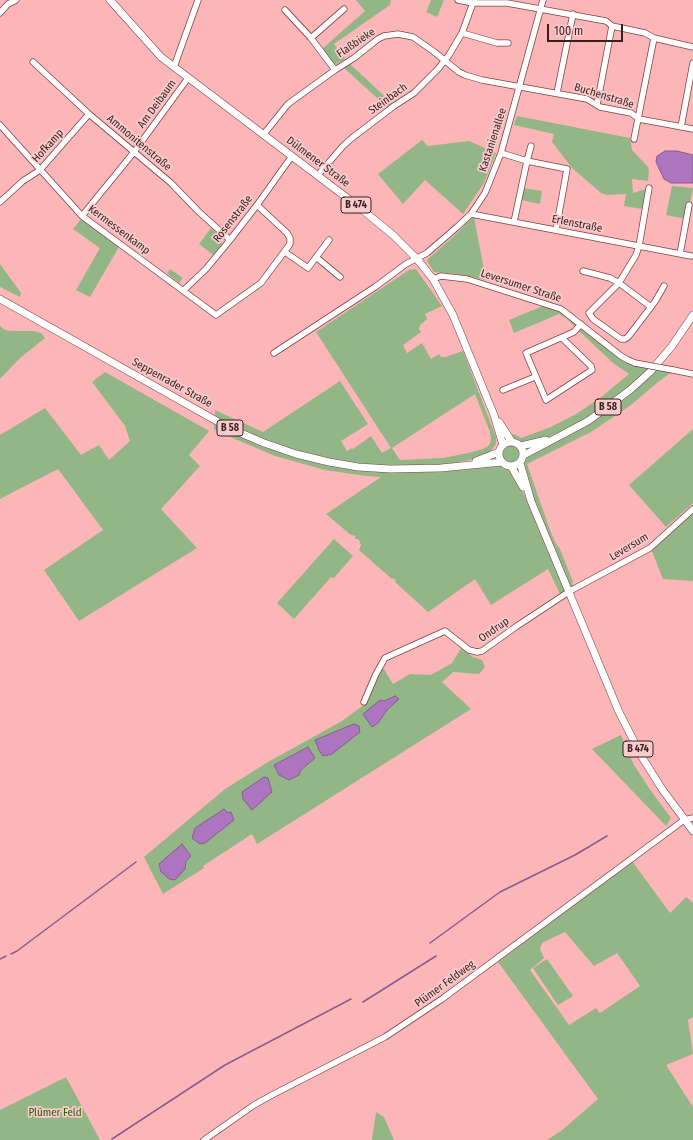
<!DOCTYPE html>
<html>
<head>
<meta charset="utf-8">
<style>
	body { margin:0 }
	#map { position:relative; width:693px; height:1140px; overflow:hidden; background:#fdb6b8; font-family:"Fira Sans Condensed",sans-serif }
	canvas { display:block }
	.scale { position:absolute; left:547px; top:24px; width:76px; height:18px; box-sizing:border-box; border:2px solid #391f20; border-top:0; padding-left:5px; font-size:12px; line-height:14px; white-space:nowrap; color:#391f20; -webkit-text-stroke:3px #f8cccc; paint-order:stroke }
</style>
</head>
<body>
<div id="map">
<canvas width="693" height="1140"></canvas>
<div class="scale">100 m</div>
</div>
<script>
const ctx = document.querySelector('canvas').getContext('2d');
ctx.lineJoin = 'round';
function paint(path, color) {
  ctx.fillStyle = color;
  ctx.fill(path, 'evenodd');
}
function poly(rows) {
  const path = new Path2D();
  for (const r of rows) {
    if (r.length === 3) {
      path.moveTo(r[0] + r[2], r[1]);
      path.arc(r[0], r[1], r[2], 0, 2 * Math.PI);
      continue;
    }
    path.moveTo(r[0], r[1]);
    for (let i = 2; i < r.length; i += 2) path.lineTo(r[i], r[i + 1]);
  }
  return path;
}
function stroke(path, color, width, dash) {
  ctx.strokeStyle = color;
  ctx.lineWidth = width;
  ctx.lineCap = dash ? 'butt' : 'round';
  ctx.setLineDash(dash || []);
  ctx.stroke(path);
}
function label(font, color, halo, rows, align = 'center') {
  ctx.font = font + ' "Fira Sans Condensed",sans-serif';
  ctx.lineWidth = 3.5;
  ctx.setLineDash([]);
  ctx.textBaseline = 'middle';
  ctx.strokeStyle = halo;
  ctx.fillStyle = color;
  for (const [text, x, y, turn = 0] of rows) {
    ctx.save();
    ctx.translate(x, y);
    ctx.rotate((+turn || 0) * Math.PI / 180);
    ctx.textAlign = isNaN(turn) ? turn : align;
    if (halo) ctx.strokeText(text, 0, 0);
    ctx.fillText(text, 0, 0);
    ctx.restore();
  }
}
paint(poly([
	[356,0,391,0,390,5,334,44,345,59,334,65,322,49,365,11],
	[431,0,444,0,437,17,426,12],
	[350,64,393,104,387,107,344,68],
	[517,116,630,138,632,150,648,167,649,170,648,181,632,179,633,193,646,189,642,209,624,206,626,194,607,195,601,193,572,168,552,142,554,134,514,125],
	[422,140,428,146,469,141,496,153,484,183,463,214,425,180,403,204,378,174],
	[672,186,693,188,690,203,686,203,685,205,687,208,685,219,666,215],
	[523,188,542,191,540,204,521,200],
	[474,217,486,280,459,274,434,272,427,261,428,259,453,237,472,218],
	[81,219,120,245,90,297,76,290,100,248,73,229],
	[211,228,221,237,222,244,213,255,199,244],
	[0,264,21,293,20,297,0,287],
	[170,269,183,278,179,283,167,273],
	[416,269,442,306,425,314,427,319,420,325,419,329,421,332,403,345,407,353,422,343,431,359,439,354,441,357,445,357,463,351,496,437,496,444,489,453,479,458,443,465,409,467,356,464,299,452,266,440,215,417,215,410,263,432,340,381,368,424,341,441,347,451,352,448,353,449,371,436,382,453,391,448,316,332,409,270],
	[475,394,490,432,491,439,490,444,487,447,483,449,468,453,443,458,400,460,392,448],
	[543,306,547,308,550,306,566,314,577,325,575,327,567,319,559,314,514,333,509,320],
	[0,326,5,330,11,331,33,331,41,333,45,338,20,358,0,379],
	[582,329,583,329,622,361,628,364,649,368,616,397,583,421,560,432,543,439,524,443,513,438,510,436,514,434,521,438,551,427,576,414,600,398,629,374,613,363,579,331],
	[657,369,672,372,658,382,631,405,591,432,527,464,550,530,555,542,560,549,573,582,572,583,573,587,571,587,569,586,535,505,523,464,527,456,587,425,614,407,631,394],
	[105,372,209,431,189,455,200,466,161,509,197,548,79,621,44,570,103,530,58,469,0,499,0,435,45,408,81,455,99,445,109,460,130,441,125,426,92,382],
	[214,423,271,449,394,472,432,471,499,464,511,471,515,476,535,516,565,589,564,592,561,596,548,569,491,605,475,579,428,612,395,582,396,580,393,578,392,579,359,550,361,545,359,540,354,538,356,536,351,535,326,514,381,477,366,476,325,470,275,456,228,436,214,429],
	[693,429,693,503,666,527,629,485],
	[511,454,9],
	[692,512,693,515,693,581,663,579,651,549],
	[334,539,353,556,334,578,331,577,294,619,277,603],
	[461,648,473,657,482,660,485,667,479,674,453,672,442,682,471,709,257,844,252,834,203,866,204,868,163,894,144,857,225,789,268,762,342,721,365,704,382,666,393,684,410,674,431,675,452,663],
	[621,735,634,765,649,788,671,818,666,826,592,749],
	[632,861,670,913,686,897,693,903,693,1017,688,1020,693,1054,666,1065,693,1107,693,1140,547,1140,561,1131,598,1099,498,962],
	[565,932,594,966,617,953,640,986,600,1013,596,1008,569,1025,530,970,544,958,540,949,542,943],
	[547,959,573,996,558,1005,533,968],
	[66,1077,100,1140,0,1140,0,1110],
	[376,1112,384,1117,394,1140,372,1140]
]), '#93b687');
const water = poly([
	[665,151,677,151,693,155,693,183,671,183,664,179,656,162,657,156,665,151],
	[395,696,399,699,387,710,378,723,372,727,363,714,380,700,384,701,395,696],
	[354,724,359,726,360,732,332,754,323,756,319,750,315,740,354,724],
	[308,747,315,758,301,770,299,775,289,780,279,775,274,765,308,747],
	[264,777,268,778,272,792,252,810,243,799,242,792,264,777],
	[224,809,228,813,231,812,234,820,205,843,200,844,192,838,195,828,224,809],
	[182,844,191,856,186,861,185,869,175,880,169,879,164,874,161,872,159,864,182,844]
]);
paint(water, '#ad75c0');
stroke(water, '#8a5b90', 1);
stroke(poly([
	[430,943,500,892,575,855,607,836],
	[11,954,17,951,136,862],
	[0,959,6,956],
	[363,1002,436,956],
	[112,1139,225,1065,351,999]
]), '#8a5b90', 1.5);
const minor = poly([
	[458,0,473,3,507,3,606,21,612,26,645,33,654,38,693,47],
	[285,10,311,38,335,70],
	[0,13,8,4,16,0],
	[462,33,497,43,508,43],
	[311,38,344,9],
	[33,62,89,114,171,183,198,211,230,240],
	[174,67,198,0],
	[557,93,573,14],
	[597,105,612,26],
	[0,125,82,216,216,315,261,283,290,244,290,238,287,233,257,205],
	[681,127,693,63],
	[263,135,288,104,335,70,354,58,378,39,384,36,398,34,413,37,433,51,459,72,465,75,482,80,587,99,600,107,631,113,639,119,693,129],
	[634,139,654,38],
	[501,153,527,161,567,169,556,230],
	[318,175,343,146,352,138,394,106,414,93,438,69,449,55,462,33,474,0],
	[0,202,23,181,40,170,89,114],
	[471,214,691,256],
	[82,216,134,152,188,78],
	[514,222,527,161,531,146],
	[285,252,308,268,329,240],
	[680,254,689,205],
	[316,257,340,277],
	[583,271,610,278,619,283,651,307,628,337,625,339,621,339,593,319,589,313,619,283,636,255,639,246,649,188],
	[433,279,441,276,467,279,561,309,621,356,628,360,635,363],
	[184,290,206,269,230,240,257,205,292,156],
	[651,307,656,300,664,286],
	[562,338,591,366,592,370,546,400,526,353,574,332,581,324],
	[274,353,375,287,406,264,427,253,457,227,471,214,485,193,501,153,543,0],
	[673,370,693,374],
	[503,390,535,377],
	[364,702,376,674,385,658,445,631,469,650,477,652,482,651,517,626,570,591,650,548,693,509],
	[204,1140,254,1105,272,1095,385,1037,442,999,684,820,693,818]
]);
const major = poly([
	[110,0,161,57,359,207,393,235,417,259,433,279,453,315,494,415,503,445],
	[0,299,229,428,264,443,296,454,329,462,358,467,390,469,441,468,502,462],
	[499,422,512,442],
	[511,454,12],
	[521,446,546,440],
	[524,455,588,421,630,390,650,372,672,346,693,315],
	[476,461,499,452],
	[520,463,531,501,619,712,642,757,662,789,693,831],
	[511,466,523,487]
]);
stroke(minor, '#7d4245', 7);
stroke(major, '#7d4245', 8);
stroke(minor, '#fff', 5.5);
stroke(major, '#fff', 7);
const minorBridge = poly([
	[635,363,673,370]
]);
stroke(minorBridge, '#7d4245', 7, []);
stroke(minorBridge, '#fff', 5.5);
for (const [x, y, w] of [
	[356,205,30],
	[608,407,26],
	[230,428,26],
	[638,749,30]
]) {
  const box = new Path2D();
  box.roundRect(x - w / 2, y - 8, w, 16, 3);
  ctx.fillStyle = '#f8cccc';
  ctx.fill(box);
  stroke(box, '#391f20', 1);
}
label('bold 10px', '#391f20', null, [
	["B 474",356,205],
	["B 58",608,407],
	["B 58",230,428],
	["B 474",638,749]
]);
label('11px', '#391f20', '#f8cccc', [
	["Flaßbieke",356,43,-34],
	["Buchenstraße",604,96,17],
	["Steinbach",388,99,-36],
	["Am Deibaum",157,104,-54],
	["Kastanienallee",493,140,-72],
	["Ammonitenstraße",139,143,40],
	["Hofkamp",48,146,-48],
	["Dülmener Straße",318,162,37],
	["Rosenstraße",233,219,-52],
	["Erlenstraße",577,224,11],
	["Kermessenkamp",119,230,37],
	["Leversumer Straße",521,286,18],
	["Seppenrader Straße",172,383,29],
	["Leversum",629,547,-31],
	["Ondrup",494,630,-35],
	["Plümer Feldweg",445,984,-36]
]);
label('11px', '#265c08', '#f8cccc', [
	["Plümer Feld",55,1113]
]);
</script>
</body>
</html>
